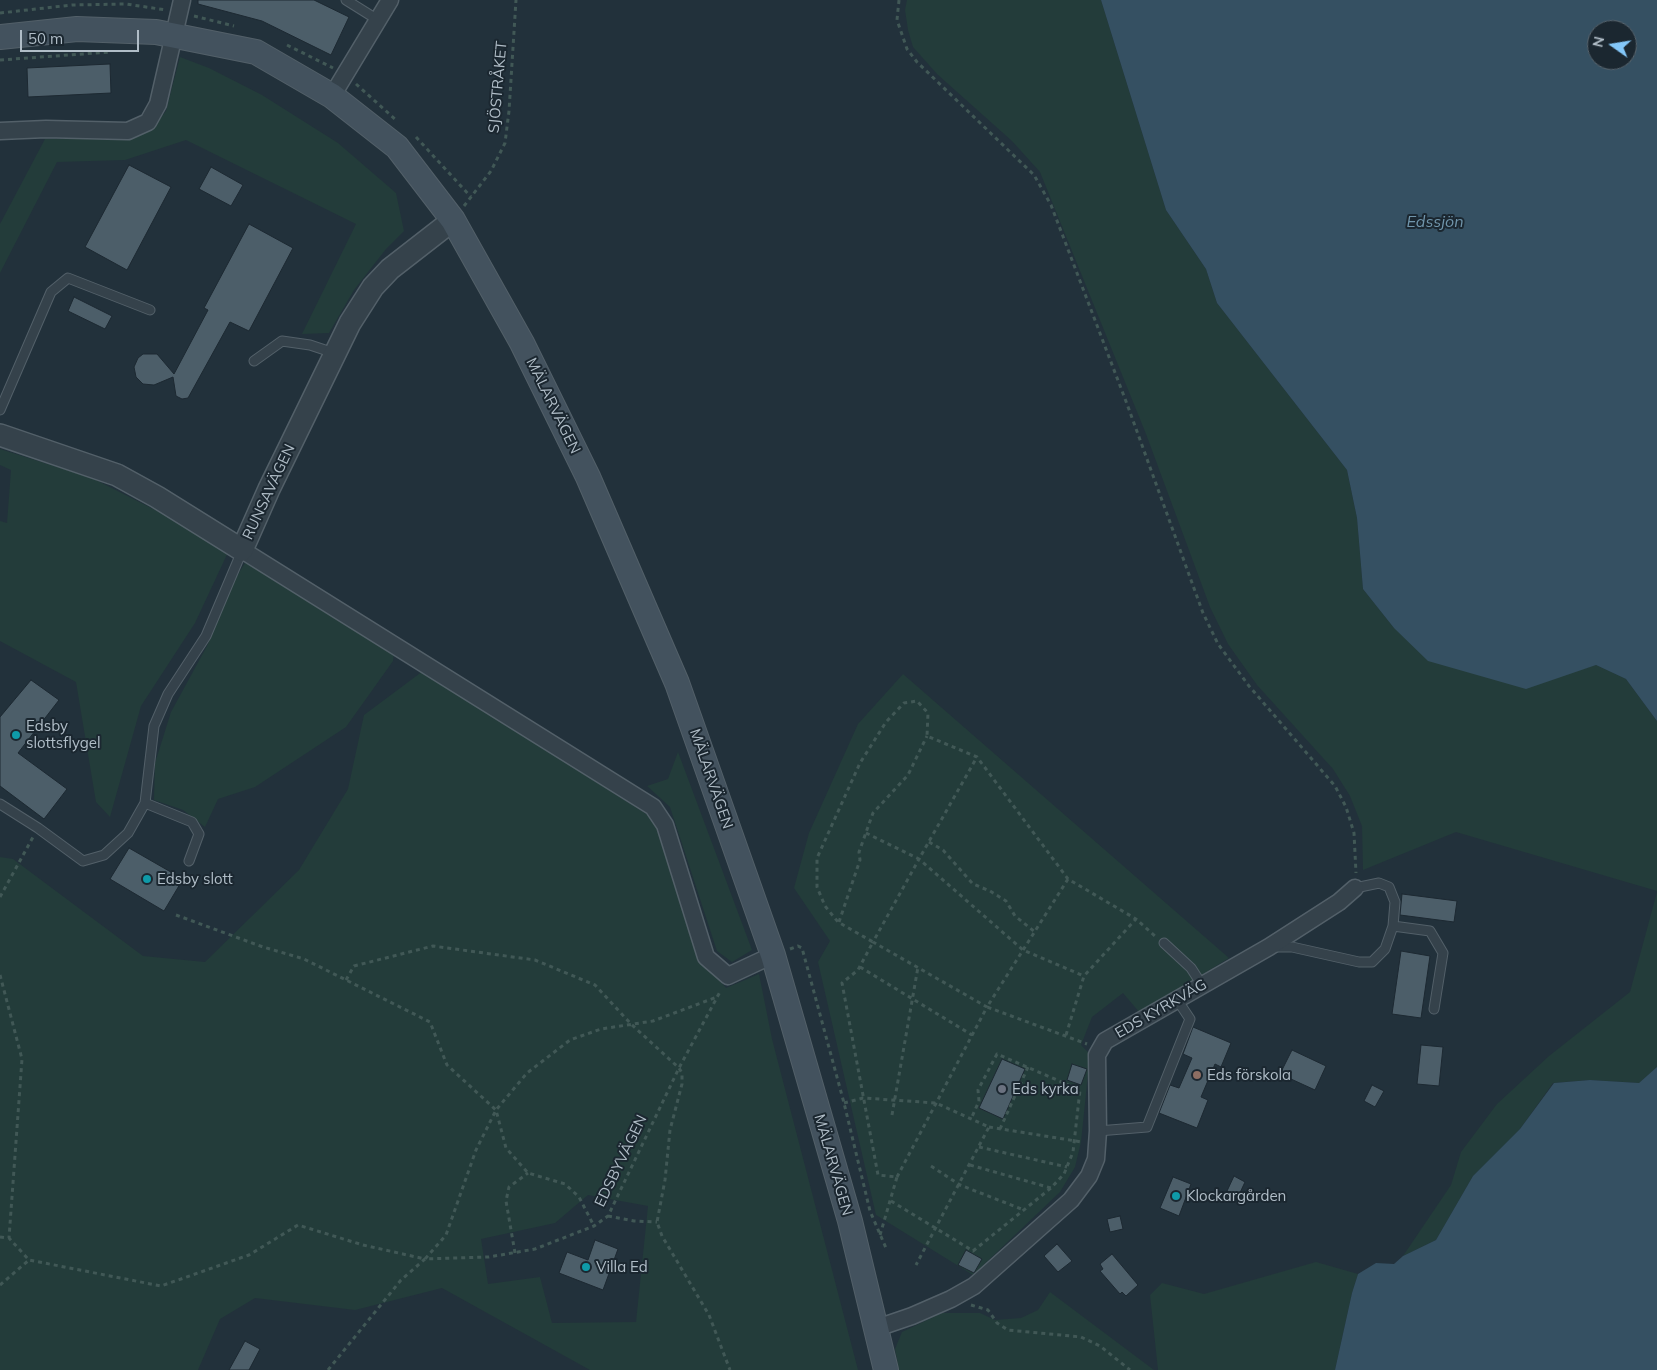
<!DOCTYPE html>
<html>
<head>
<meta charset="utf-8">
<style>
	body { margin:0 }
	#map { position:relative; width:1657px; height:1370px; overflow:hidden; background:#22313b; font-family:Mulish,sans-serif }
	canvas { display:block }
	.north { position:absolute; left:1587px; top:20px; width:50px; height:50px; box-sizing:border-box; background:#1b2730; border:1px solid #57636c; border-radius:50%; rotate:283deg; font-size:14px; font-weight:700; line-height:20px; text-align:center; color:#b0bdc7 }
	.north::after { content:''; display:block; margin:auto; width:18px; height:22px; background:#83c7f9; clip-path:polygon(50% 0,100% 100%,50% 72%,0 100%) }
	.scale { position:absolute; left:20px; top:30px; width:119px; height:22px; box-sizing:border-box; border:2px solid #b0bdc7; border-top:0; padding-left:6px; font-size:15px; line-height:18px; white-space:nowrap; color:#b0bdc7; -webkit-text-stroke:4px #1b2730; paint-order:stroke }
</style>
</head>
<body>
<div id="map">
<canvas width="1657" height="1370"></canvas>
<div class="north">N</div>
<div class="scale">50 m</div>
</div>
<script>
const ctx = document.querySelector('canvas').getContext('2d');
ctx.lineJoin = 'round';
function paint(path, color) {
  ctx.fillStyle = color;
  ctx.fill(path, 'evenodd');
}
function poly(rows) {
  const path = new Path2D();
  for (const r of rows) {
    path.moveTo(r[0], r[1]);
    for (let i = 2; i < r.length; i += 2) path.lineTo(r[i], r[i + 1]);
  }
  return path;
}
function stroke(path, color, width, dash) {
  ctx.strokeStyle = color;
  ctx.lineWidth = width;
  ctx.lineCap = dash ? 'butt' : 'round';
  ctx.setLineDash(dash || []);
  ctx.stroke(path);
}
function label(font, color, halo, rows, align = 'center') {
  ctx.font = font + ' Mulish,sans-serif';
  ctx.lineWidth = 4;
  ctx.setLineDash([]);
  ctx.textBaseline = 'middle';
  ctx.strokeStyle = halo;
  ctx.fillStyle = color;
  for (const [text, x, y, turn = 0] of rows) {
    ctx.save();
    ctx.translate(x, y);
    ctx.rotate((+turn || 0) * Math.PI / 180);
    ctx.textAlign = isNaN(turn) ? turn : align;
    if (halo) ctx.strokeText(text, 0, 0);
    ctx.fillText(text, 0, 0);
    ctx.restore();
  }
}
paint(poly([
	[907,0,1101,0,1166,210,1206,269,1217,303,1347,470,1357,518,1363,589,1394,628,1564,674,1596,665,1626,679,1657,721,1657,891,1456,832,1363,870,1362,826,1350,796,1333,769,1257,685,1228,644,1210,607,1146,434,1040,172,1012,141,937,74,913,47,908,30,905,10],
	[180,57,209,68,262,95,338,143,396,193,404,231,386,249,354,290,329,333,302,334,356,224,186,140,125,160,57,162,0,273,0,224,45,139,134,138,153,128,166,111],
	[0,449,92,478,230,548,195,623,141,706,110,817,96,802,76,682,0,641,0,521,7,523,11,470,0,465],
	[248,558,394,653,393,661,346,727,255,787,218,799,205,827,183,810,154,800,155,763,171,712,207,646,234,581],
	[423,671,654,819,702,960,726,988,759,974,772,1039,858,1370,590,1370,442,1288,355,1310,255,1298,220,1319,198,1370,0,1370,0,857,13,859,143,956,205,962,299,870,348,789,364,715],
	[588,1195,648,1206,636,1322,552,1323,540,1277,488,1284,481,1239,555,1223],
	[903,674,1229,958,1140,1013,1123,993,1092,1017,1081,1045,1090,1054,1081,1142,1075,1167,1060,1192,973,1275,876,1215,818,962,830,941,794,888,809,833,858,724],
	[678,752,752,950,732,962,717,951,670,807,647,786,668,779],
	[1657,892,1657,1067,1639,1083,1590,1080,1553,1083,1520,1129,1473,1176,1436,1240,1403,1256,1451,1185,1461,1152,1497,1104,1549,1056,1630,992],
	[1316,1262,1358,1274,1352,1293,1335,1370,1158,1370,1150,1295,1162,1283,1204,1294],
	[1050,1292,1154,1370,899,1370,895,1349,902,1332,942,1313,980,1313,995,1320,1021,1318,1038,1310]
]), '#233c3a');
paint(poly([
	[1101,0,1657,0,1657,721,1626,679,1596,665,1526,689,1428,661,1394,628,1363,589,1357,518,1347,470,1217,303,1206,269,1166,210],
	[1597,30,1627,30,1627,60,1597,60],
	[1657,1067,1657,1370,1335,1370,1352,1293,1358,1274,1376,1263,1394,1264,1403,1256,1436,1240,1473,1176,1520,1129,1554,1083,1590,1080,1639,1083]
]), '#355062');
const building = poly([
	[198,0,314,0,349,17,331,55,262,21,198,4,198,0],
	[110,64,111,93,28,97,27,68,110,64],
	[129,165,171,187,127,270,85,247,129,165],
	[211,167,243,185,231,206,199,189,211,167],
	[249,224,293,248,249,331,230,322,188,398,182,399,176,396,173,377,154,385,143,384,136,377,134,367,138,358,143,354,157,354,174,374,208,310,204,308,249,224],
	[74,297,112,316,105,329,68,311,74,297],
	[31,680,59,700,18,753,67,789,44,819,0,786,0,717,31,680],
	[129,848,183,879,164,911,110,879,129,848],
	[1402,894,1457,901,1454,922,1400,915,1402,894],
	[1401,951,1430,956,1421,1018,1392,1014,1401,951],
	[1193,1027,1231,1043,1221,1067,1215,1064,1201,1097,1208,1100,1197,1128,1159,1113,1170,1085,1179,1088,1192,1058,1183,1054,1193,1027],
	[1421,1045,1443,1047,1439,1086,1417,1084,1421,1045],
	[1292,1050,1326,1066,1315,1090,1280,1074,1292,1050],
	[1002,1059,1025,1069,1003,1119,979,1108,1002,1059],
	[1072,1064,1087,1069,1081,1085,1067,1080,1072,1064],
	[1372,1085,1384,1091,1375,1107,1364,1101,1372,1085],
	[1234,1176,1245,1182,1238,1197,1227,1191,1234,1176],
	[1173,1177,1191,1184,1179,1216,1160,1208,1173,1177],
	[1120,1216,1123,1229,1110,1232,1107,1219,1120,1216],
	[595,1240,618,1249,603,1290,559,1273,567,1252,588,1260,595,1240],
	[1057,1244,1072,1261,1058,1272,1044,1256,1057,1244],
	[966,1250,982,1259,974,1273,958,1265,966,1250],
	[1112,1254,1138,1285,1126,1296,1122,1292,1120,1294,1100,1271,1103,1269,1100,1264,1112,1254],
	[245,1341,260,1349,249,1370,229,1370,245,1341]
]);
paint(building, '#4c5e69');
stroke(building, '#1d2932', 1);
const service = poly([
	[346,0,378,20],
	[254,361,282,341,310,345,334,353],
	[0,410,51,292,68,278,150,310],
	[145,803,192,822,199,834,189,861],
	[0,804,38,828,83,861,104,855,128,833,145,803,154,726,168,694,206,636,242,551],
	[1393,926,1430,931,1443,953,1434,1009],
	[1164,943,1191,968,1202,985],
	[1272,947,1292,947,1359,962,1372,962,1385,949,1393,926,1395,902,1389,887,1379,883,1355,888],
	[1098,1131,1147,1127,1190,1019,1178,1001]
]);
const minor = poly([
	[332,96,390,0],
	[0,131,46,129,128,131,148,122,158,104,182,0],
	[242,550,653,807,665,825,706,957,728,976,773,955],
	[877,1328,912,1316,951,1299,974,1286,1071,1200,1089,1176,1096,1159,1098,1131,1097,1055,1105,1041,1269,947,1339,902,1355,888]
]);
const tertiary = poly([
	[0,435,117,475,157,497,242,550,269,489,350,323,373,287,390,269,453,220]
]);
const secondary = poly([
	[0,37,77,29,156,32,256,52,332,96,397,147,453,220,522,343,588,477,677,683,773,955,850,1221,886,1370]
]);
stroke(service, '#536069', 11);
stroke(minor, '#536069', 19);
stroke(tertiary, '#536069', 24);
stroke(secondary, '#536069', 26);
stroke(poly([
	[899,0,897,20,907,49,917,62,1034,175,1051,205,1127,404,1203,613,1218,644,1249,686,1335,786,1346,807,1354,833,1356,873],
	[0,13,72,5,126,4,166,10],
	[194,16,234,26],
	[287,45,333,68],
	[0,60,110,52],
	[356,84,396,120],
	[416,137,471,197],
	[464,206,491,171,505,143,509,111,516,0],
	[866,833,919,859,977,757],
	[929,842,943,850,973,884,990,891,1006,901,1015,916,1035,932],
	[1068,879,987,1007,1087,1044],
	[0,897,33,837],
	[176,915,263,947,304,959,430,1022,447,1065,496,1110,506,1148,528,1173,565,1184,579,1197,594,1226],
	[839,922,860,860,859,852,873,813,908,775,927,736],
	[790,949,798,946,802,948,844,1103,870,1211,886,1248],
	[860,967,972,1035],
	[0,975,22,1059,9,1238],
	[346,980,354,966,433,946,535,960,595,985,631,1024,679,1068,682,1073,682,1084,670,1130,665,1180,657,1222,662,1236,709,1315,730,1370],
	[1066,1035,1084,976,1136,919,1155,936],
	[844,1103,863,1098,936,1103,989,1127,916,1265],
	[892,1115,918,967],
	[989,1127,1082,1142],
	[1000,1129,1028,1067],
	[979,1147,1067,1167],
	[970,1165,1051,1188],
	[931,1166,960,1185,1024,1210],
	[897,1177,987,1007,873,942,919,859,1023,950,1084,976],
	[891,1201,973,1251,1051,1188,1064,1174,1073,1152,1080,1090,997,1054,978,1090,979,1101,971,1119],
	[608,1216,634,1221,657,1222],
	[880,1235,897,1177,878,1175,842,983,858,970,873,942,838,922,825,906,817,887,817,858,860,763,886,722,904,703,917,701,928,713,927,736,977,757,1068,879,1136,919],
	[0,1237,9,1238,29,1260,161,1286,249,1255,298,1225,363,1245,425,1259,446,1235,476,1150,496,1110,527,1073,570,1040,601,1029,653,1021,717,997],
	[515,1253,506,1201,509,1187,528,1173],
	[0,1285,29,1260],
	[971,1305,988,1310,997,1323,1008,1330,1081,1337,1100,1346,1130,1370],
	[328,1370,401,1280,425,1259,489,1257,535,1249,594,1226,608,1216,679,1068,721,990]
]), '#415856', 3, [4, 4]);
stroke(service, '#35424b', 9);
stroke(minor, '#35424b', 16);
stroke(tertiary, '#35424b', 21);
stroke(secondary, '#43525e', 24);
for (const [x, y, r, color] of [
	[16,735,5,"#0f9aa8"],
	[147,879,5,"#0f9aa8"],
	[1197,1075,5,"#8d6e63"],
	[1002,1089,5,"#6b7280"],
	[1176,1196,5,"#0f9aa8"],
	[586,1267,5,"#0f9aa8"]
]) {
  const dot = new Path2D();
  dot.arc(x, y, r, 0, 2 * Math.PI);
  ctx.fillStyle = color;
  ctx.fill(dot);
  stroke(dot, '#1b2730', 2);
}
label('15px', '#b0bdc7', '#1b2730', [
	["SJÖSTRÅKET",498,87,-85],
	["MÄLARVÄGEN",553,406,64],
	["RUNSAVÄGEN",269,492,-65],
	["MÄLARVÄGEN",711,779,71],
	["EDS KYRKVÄG",1161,1009,-30],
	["EDSBYVÄGEN",621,1161,-64],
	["MÄLARVÄGEN",833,1165,74]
]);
label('15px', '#b0bdc7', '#1b2730', [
	["Edsby",26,726],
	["slottsflygel",26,743],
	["Edsby slott",157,879],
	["Eds förskola",1207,1075],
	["Eds kyrka",1012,1089],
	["Klockargården",1186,1196],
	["Villa Ed",596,1267]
], 'left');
label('italic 16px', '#7095ab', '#1b2730', [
	["Edssjön",1435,222]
]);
</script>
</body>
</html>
